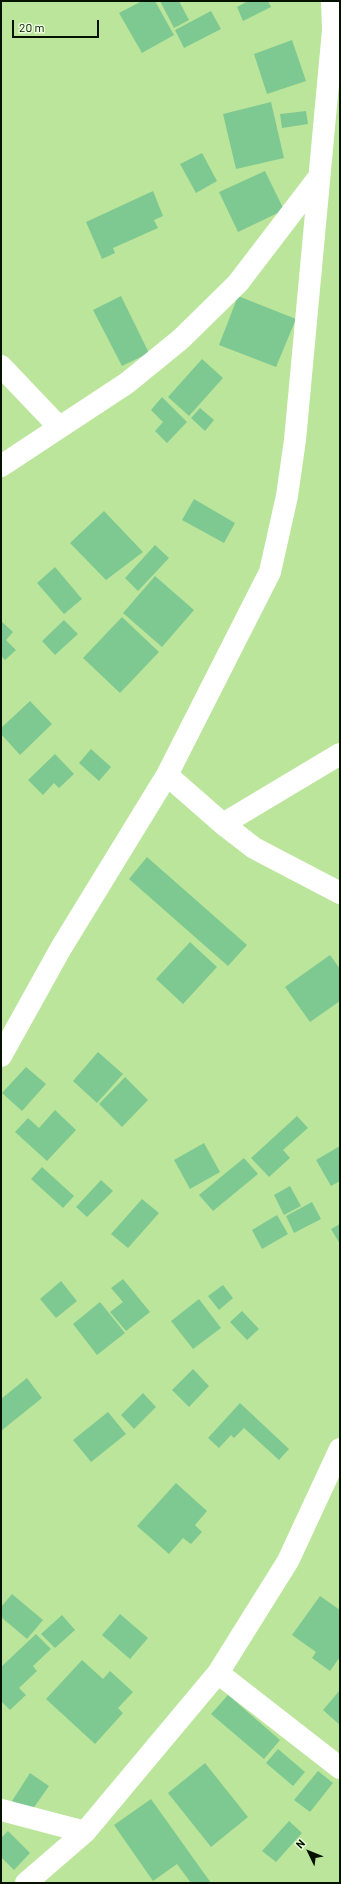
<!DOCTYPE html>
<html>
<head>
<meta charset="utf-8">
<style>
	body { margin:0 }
	#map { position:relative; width:341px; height:1884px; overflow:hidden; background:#bbe59a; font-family:Barlow,sans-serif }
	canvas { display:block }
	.frame { position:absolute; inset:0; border:2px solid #051200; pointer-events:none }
	.north { position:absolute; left:289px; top:1832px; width:40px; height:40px; -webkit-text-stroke:3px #e9ffd9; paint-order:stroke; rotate:313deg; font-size:11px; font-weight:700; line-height:16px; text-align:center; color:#051200 }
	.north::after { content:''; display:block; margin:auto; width:14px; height:18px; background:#051200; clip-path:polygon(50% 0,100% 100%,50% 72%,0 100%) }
	.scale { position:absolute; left:12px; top:20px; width:87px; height:18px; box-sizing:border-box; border:2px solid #051200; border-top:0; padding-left:5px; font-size:12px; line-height:14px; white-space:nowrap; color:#051200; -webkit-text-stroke:3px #e9ffd9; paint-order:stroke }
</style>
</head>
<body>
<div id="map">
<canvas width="341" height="1884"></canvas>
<div class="frame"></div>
<div class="north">N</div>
<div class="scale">20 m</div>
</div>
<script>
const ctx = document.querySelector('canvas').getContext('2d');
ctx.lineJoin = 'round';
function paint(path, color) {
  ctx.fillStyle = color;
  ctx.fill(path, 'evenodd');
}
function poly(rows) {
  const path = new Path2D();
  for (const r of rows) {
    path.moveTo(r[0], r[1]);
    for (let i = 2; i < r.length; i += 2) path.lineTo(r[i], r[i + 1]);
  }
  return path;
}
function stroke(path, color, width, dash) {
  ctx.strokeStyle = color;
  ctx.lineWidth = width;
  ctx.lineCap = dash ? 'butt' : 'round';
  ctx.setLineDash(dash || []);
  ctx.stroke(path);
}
paint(poly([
	[142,1,155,1,174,35,142,53,119,13],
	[160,1,179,1,189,20,174,28],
	[248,1,268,1,271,7,243,21,237,7],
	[211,11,221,29,184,48,175,30],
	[292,40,306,81,267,94,254,54],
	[271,102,284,158,236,169,223,114],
	[306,111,308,124,282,128,280,114],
	[202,153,217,181,196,193,180,164],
	[265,171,284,210,238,232,219,192],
	[153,191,163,216,154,220,158,228,113,248,115,253,102,259,86,222],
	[121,296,149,353,122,366,93,310],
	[238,296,296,319,276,367,219,345],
	[202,359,223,378,189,416,168,397],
	[162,397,187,422,167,443,155,431,163,422,151,410],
	[200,408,214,420,205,431,191,418],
	[194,499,235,523,224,543,182,520],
	[104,511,143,552,106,580,70,543],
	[155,545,169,558,138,591,125,578],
	[55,567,82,599,64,614,37,583],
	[155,576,194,610,162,647,123,613],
	[122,617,159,652,120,693,83,658],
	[64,620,78,634,55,655,42,641],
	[1,621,13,632,6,640,16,650,5,660,1,656],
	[30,701,52,724,20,755,1,734,1,728],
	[91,749,111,767,99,781,79,763],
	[55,754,74,774,59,788,54,783,43,795,28,780],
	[147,857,247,945,228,966,129,879],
	[190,942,217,967,183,1004,156,979],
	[330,955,340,969,340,1001,310,1022,285,987],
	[98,1052,123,1074,97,1103,73,1081],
	[26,1067,46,1084,22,1111,2,1093],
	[125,1077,148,1100,122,1127,99,1104],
	[55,1110,76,1130,47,1161,15,1132,28,1118,39,1128],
	[297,1116,308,1128,283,1150,290,1158,269,1177,251,1158],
	[204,1143,220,1172,190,1189,174,1160],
	[340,1146,340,1181,331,1186,316,1160],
	[244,1158,258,1174,213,1211,199,1195],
	[42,1167,74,1196,63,1208,31,1179],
	[101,1180,113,1191,87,1217,76,1207],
	[290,1186,301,1206,284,1215,274,1195],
	[142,1199,159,1213,128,1248,111,1234],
	[312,1202,321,1219,294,1233,286,1216],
	[277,1215,288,1234,262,1249,252,1230],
	[340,1224,340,1244,331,1229],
	[123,1279,150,1312,126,1331,110,1312,123,1302,111,1288],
	[61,1281,77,1301,56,1318,40,1299],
	[223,1285,233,1298,219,1310,208,1296],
	[199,1299,221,1328,193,1349,171,1321],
	[100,1302,125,1333,97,1355,73,1324],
	[242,1311,259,1329,247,1340,230,1322],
	[193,1369,209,1386,189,1407,172,1390],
	[27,1378,42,1398,1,1431,1,1399],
	[143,1393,156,1407,134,1429,121,1415],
	[240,1403,289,1449,279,1460,244,1428,234,1438,231,1435,219,1448,208,1438],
	[108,1412,126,1434,91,1462,73,1440],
	[176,1483,207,1511,195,1525,202,1532,191,1544,183,1538,169,1554,137,1526],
	[12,1594,43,1620,27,1639,1,1617,1,1607],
	[320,1596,340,1610,340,1657,330,1671,312,1658,316,1652,292,1635],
	[120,1614,148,1638,130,1659,102,1635],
	[62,1615,75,1630,55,1648,41,1634],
	[36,1634,51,1649,33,1666,37,1671,19,1688,26,1695,10,1710,1,1701,1,1667],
	[82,1660,103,1679,110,1671,133,1692,118,1708,123,1713,95,1744,46,1699],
	[340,1690,340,1725,323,1710],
	[228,1695,280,1740,264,1759,211,1714],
	[278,1749,305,1772,293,1786,266,1763],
	[205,1763,248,1817,211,1847,168,1793],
	[318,1771,333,1783,310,1812,294,1800],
	[30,1773,49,1786,30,1813,12,1801],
	[151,1799,211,1883,191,1883,177,1864,153,1881,114,1825],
	[289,1821,302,1833,276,1862,262,1851],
	[8,1831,30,1853,14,1870,1,1857,1,1838]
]), '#7ec992');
stroke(poly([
	[332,1,333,30],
	[1,366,59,427],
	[1,466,127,383,181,339,238,283,319,177],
	[167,775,223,824,254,848,340,893],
	[223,824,340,754],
	[1,1056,61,948,167,775,270,572,287,496,295,440,333,30,340,21],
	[218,1673,340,1768],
	[1,1810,85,1832],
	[26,1883,85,1832,218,1673,288,1561,340,1449]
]), '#fff', 22);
</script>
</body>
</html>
